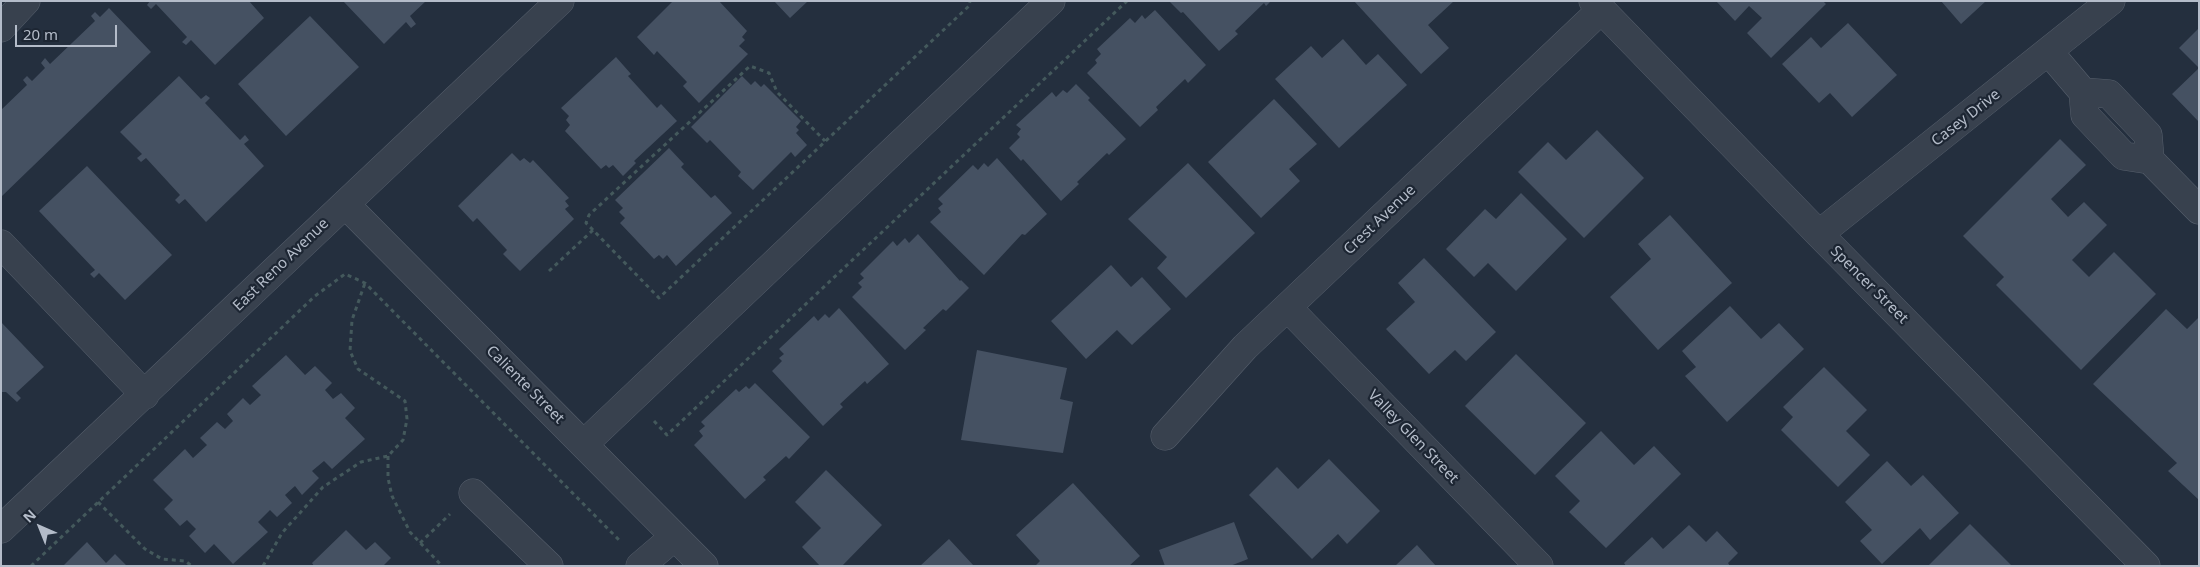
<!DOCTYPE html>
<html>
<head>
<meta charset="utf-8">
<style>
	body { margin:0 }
	#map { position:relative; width:2200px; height:567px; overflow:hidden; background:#242f3e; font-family:"Noto Sans",sans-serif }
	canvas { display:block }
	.frame { position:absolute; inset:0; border:2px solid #b4bcc9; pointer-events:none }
	.north { position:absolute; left:15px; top:502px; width:50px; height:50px; -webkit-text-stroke:4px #1d2633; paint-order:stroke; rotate:316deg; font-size:14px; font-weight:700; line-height:20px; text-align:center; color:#b4bcc9 }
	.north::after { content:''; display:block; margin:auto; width:18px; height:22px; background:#b4bcc9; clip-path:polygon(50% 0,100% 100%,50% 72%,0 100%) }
	.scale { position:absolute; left:15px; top:25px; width:102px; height:22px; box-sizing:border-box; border:2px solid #b4bcc9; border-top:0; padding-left:6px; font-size:15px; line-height:18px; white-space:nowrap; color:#b4bcc9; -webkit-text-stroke:4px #1d2633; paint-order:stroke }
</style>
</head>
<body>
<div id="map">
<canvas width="2200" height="567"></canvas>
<div class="frame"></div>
<div class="north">N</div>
<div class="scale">20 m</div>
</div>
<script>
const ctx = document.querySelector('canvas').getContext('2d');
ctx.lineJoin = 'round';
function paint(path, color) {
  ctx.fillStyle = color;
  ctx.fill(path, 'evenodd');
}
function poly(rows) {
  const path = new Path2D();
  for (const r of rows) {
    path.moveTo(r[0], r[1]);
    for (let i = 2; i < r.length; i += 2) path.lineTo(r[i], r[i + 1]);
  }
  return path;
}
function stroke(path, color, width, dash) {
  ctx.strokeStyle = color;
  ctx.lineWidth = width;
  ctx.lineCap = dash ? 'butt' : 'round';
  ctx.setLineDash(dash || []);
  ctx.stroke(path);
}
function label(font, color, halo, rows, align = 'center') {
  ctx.font = font + ' "Noto Sans",sans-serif';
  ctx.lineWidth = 4.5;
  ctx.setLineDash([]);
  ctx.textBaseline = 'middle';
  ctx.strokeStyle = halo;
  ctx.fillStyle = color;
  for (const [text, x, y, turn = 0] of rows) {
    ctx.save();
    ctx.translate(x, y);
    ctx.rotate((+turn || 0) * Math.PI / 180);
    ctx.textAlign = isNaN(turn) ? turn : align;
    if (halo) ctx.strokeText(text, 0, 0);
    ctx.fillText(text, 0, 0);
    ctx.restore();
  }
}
paint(poly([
	[150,1,249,1,264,18,215,65,191,40,186,45,182,42,187,37,156,4,151,9,147,5],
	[343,1,426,1,410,16,416,24,411,28,406,22,384,44],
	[673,1,719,1,747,31,742,37,745,40,739,46,748,54,699,103,683,86,687,82,657,51,654,55,637,37],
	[774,1,808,1,790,18],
	[1169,1,1271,1,1266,6,1264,3,1235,31,1238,34,1219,51,1183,12,1181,13],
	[1354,1,1454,1,1428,25,1449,48,1421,74],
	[1716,1,1823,1,1826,4,1771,58,1747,33,1762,18,1749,6,1735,21],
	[1941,1,1986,1,1961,24],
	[109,8,151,52,1,197,1,110,27,85,23,80,27,76,32,81,45,68,41,63,45,58,50,64,95,21,91,16,95,12,100,17],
	[1155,10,1206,65,1188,83,1185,79,1156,107,1158,110,1140,127,1087,73,1097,63,1095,60,1101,54,1097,49,1130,18,1135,23,1142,15,1145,19],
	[310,16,359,67,286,136,238,84],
	[1848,23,1897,75,1852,117,1830,93,1819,103,1782,64,1811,37,1821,48],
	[2199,28,2199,122,2172,94,2199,68,2179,48],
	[1343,39,1366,65,1378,54,1407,85,1339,148,1275,79,1311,46,1322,58],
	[616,57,631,74,628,76,657,108,661,104,677,121,634,161,636,163,623,176,613,165,609,168,606,165,601,169,565,131,570,125,566,120,569,116,561,108],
	[179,76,201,99,206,95,210,98,205,103,240,140,245,135,249,140,244,144,264,166,206,222,185,199,179,204,175,200,180,195,146,158,141,162,137,158,142,154,120,132],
	[742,76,751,85,755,81,761,87,764,84,801,121,796,127,799,130,796,133,807,145,795,157,791,152,753,190,738,176,741,172,710,140,707,143,691,127],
	[1076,84,1090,98,1088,100,1126,139,1109,155,1107,153,1077,182,1079,184,1061,201,1023,159,1021,161,1009,148,1020,137,1017,134,1021,129,1016,125,1052,92,1056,97,1063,90,1067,93],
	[1274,99,1317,144,1289,169,1300,181,1261,218,1208,162],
	[1597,130,1644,178,1584,238,1518,172,1548,142,1566,160],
	[2060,139,2086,165,2051,199,2068,217,2084,202,2107,225,2072,260,2089,277,2114,252,2156,294,2081,370,1996,285,2004,277,1963,236],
	[669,148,684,164,681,167,711,198,715,195,732,213,676,266,667,255,663,259,659,255,654,259,620,223,625,218,619,212,623,208,615,200],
	[512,153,520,161,524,158,530,163,533,160,569,198,565,201,569,206,565,209,574,219,520,271,503,254,507,250,477,218,473,222,458,206],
	[997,158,1047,214,1025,235,1022,234,984,275,930,222,941,212,938,208,943,204,938,199,973,165,978,170,984,163,988,167],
	[1188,163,1255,233,1186,298,1157,268,1167,257,1128,219],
	[87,166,172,255,125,300,99,273,94,278,90,274,95,270,39,211],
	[1521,193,1567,239,1516,291,1488,263,1474,277,1446,249,1485,209,1496,219],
	[1670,215,1732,283,1658,350,1610,297,1651,259,1638,244],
	[918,234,960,281,961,280,969,288,946,311,943,309,923,328,926,330,905,350,852,297,862,287,858,283,864,278,860,274,893,241,897,246,905,238,909,243],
	[1424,258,1496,332,1466,361,1455,350,1429,374,1386,329,1415,302,1398,283],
	[1111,265,1131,287,1142,277,1171,309,1132,345,1117,330,1086,359,1051,321],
	[1730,306,1761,339,1779,323,1804,349,1727,422,1685,376,1696,367,1682,351],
	[839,308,889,364,867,384,865,381,840,404,843,407,823,426,772,371,782,361,779,358,784,354,779,349,814,316,818,321,825,314,829,318],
	[2166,309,2187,329,2199,317,2199,500,2168,471,2177,463,2093,384],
	[1,322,44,367,16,393,21,398,17,402,6,392,1,392],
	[977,350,1067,368,1060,399,1073,402,1063,453,961,440],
	[1516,354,1586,423,1535,475,1465,406],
	[286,355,305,375,315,366,332,383,325,390,333,399,341,393,355,408,345,418,365,439,332,469,324,461,312,471,319,478,302,495,295,486,285,495,292,503,277,517,270,510,258,522,268,532,233,564,214,544,205,553,189,536,196,529,187,520,180,526,164,509,173,500,153,480,185,449,193,458,207,445,200,438,217,422,225,429,233,421,227,414,243,398,250,405,261,395,252,386],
	[1824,367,1867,410,1846,431,1870,455,1838,487,1781,430,1793,417,1783,407],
	[755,383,810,437,789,459,786,456,763,477,766,480,745,499,694,445,703,436,699,431,705,426,701,422,736,389,739,392,746,386,749,389],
	[1601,431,1634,465,1654,446,1681,474,1606,548,1569,512,1580,501,1555,476],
	[1329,459,1380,511,1347,544,1338,534,1312,559,1249,495,1277,467,1298,489],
	[1887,461,1911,486,1923,475,1959,513,1930,540,1920,528,1882,564,1860,541,1872,530,1845,502],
	[826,470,882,525,842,566,820,566,802,547,821,528,795,502],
	[1073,483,1140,556,1129,566,1035,566,1040,561,1016,535],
	[1234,522,1248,559,1230,566,1165,566,1159,550],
	[1970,524,2012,566,1928,566],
	[1689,525,1706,542,1717,531,1738,553,1728,563,1730,566,1626,566,1624,563,1652,537,1663,549],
	[346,530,366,550,375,542,391,558,383,566,314,566,312,563],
	[949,539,974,566,920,566],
	[87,542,106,563,115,554,127,566,63,566],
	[1417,545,1436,566,1395,566]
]), '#455162');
const minor = poly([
	[1593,1,1819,234,2146,566],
	[1,28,26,1],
	[2049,52,2083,92,2085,115,2124,156,2150,160,2199,210],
	[2083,92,2109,94,2148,135,2150,160],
	[345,204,704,566],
	[1819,234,2111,1],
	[1,244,145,395],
	[1288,308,1539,566],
	[1165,436,1245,347,1601,10],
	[584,444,1051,1],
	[473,493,549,566],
	[1,529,560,1],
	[640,566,674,537]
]);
stroke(minor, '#565f6c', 29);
stroke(poly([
	[593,230,586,223,589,215,750,66,769,73,777,92,825,141],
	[549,271,593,230,659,298,969,6,970,1],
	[654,421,667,435,1127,1],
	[388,456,388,478,392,496,410,532,442,566],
	[98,502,145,549,162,559,185,561,192,566],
	[420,543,450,514],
	[31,566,315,296,345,274,365,283,621,542],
	[263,566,282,533,323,487,361,462,388,456,403,440,407,419,405,401,358,369,350,351,352,320,365,283]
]), '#44595c', 3, [4, 4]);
stroke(minor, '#38414e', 28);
label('15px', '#b4bcc9', '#1d2633', [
	["Casey Drive",1966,118,-38],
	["Crest Avenue",1380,220,-44],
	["East Reno Avenue",281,265,-44],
	["Spencer Street",1869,285,45],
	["Caliente Street",525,385,45],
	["Valley Glen Street",1413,437,46]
]);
</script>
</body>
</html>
